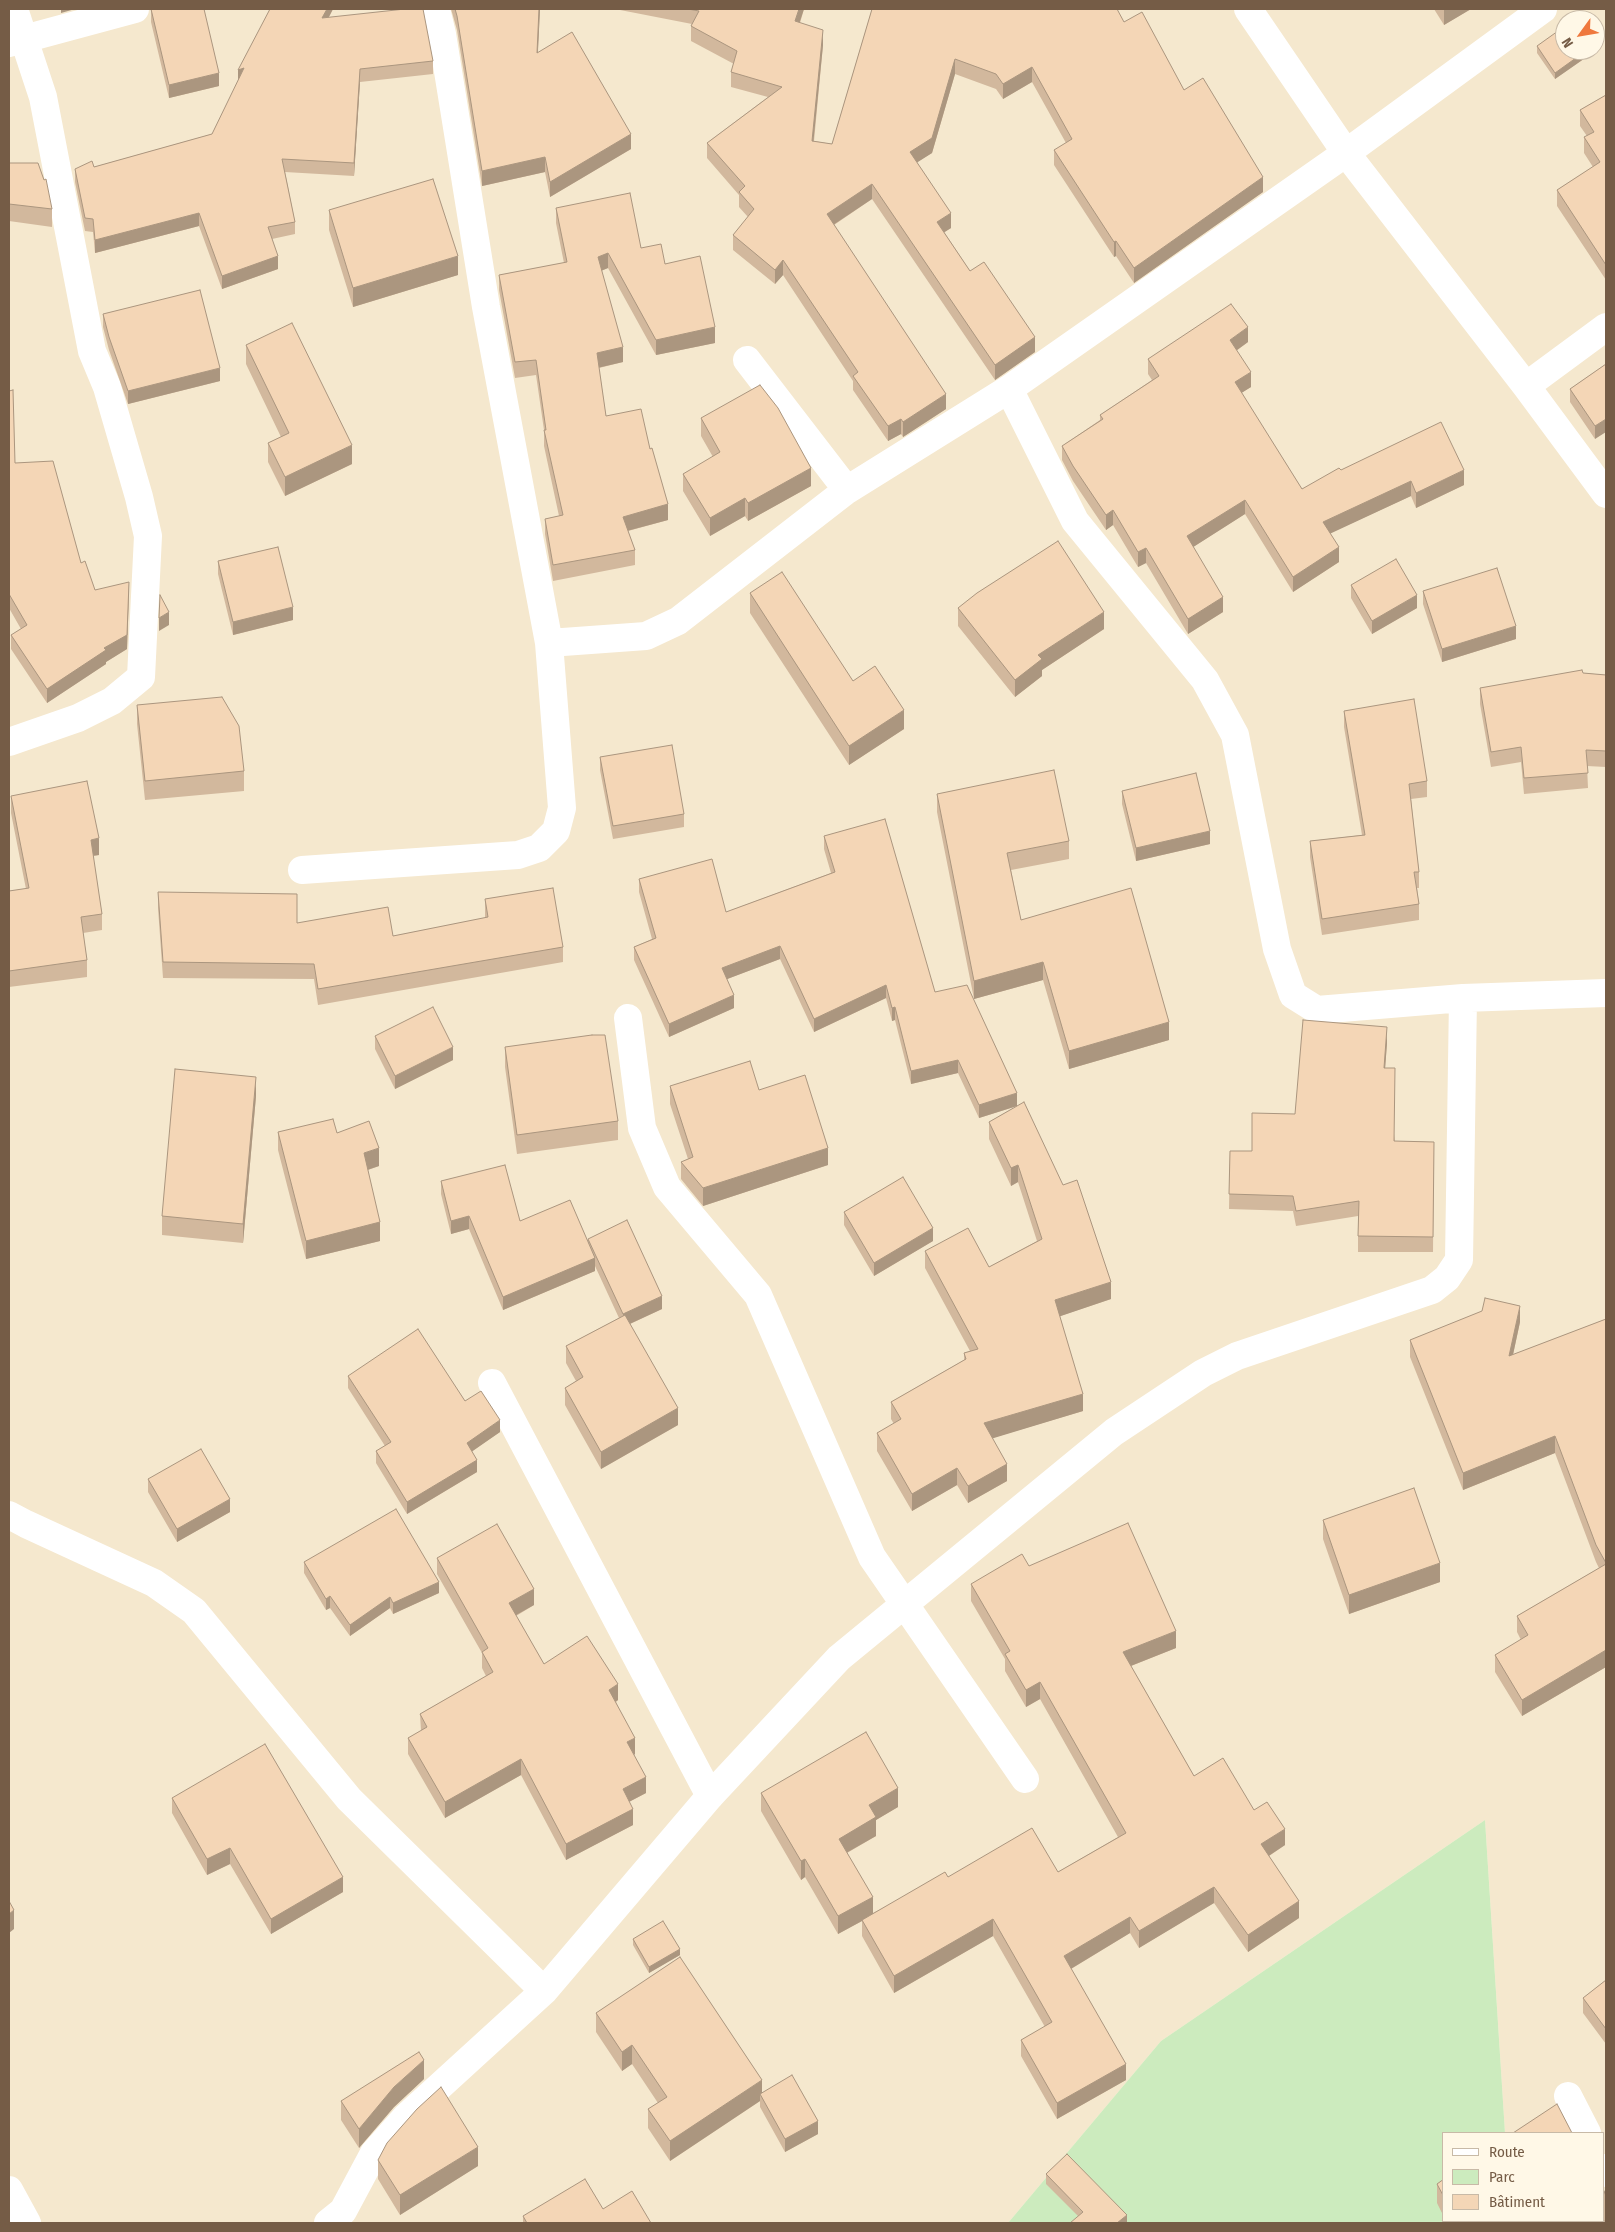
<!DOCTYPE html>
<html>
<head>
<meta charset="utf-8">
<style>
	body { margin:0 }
	#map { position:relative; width:1615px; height:2232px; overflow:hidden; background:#fdf5e0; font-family:"Fira Sans Condensed",sans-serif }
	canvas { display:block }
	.frame { position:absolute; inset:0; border:10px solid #755c46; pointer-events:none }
	.legend { position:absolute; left:1442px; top:2132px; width:162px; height:90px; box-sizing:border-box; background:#fff8e7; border:1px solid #c8baa7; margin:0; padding:6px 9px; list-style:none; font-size:15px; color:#755c46 }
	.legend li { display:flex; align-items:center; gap:10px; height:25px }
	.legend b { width:25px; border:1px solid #c8baa7 }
	.north { position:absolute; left:1555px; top:10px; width:50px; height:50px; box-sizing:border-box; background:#fff8e7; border:1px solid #c8baa7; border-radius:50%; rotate:238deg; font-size:14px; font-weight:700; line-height:20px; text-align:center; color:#755c46 }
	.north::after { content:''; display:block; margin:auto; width:18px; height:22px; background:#ef783d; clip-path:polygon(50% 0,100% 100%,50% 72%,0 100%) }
</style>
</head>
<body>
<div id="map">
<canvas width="1615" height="2232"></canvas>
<div class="frame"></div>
<ul class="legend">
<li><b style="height:6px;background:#fff"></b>Route</li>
<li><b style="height:14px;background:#ccebbe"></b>Parc</li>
<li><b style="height:14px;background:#f4d6b6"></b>Bâtiment</li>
</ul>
<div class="north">N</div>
</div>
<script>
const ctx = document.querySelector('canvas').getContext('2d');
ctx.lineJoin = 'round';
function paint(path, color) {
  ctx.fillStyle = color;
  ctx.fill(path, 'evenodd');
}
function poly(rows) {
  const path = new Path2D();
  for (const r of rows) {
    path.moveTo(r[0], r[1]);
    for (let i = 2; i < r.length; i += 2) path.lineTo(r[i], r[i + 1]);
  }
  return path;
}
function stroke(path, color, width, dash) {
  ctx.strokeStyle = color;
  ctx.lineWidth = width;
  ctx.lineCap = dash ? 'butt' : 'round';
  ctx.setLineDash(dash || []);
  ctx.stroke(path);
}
paint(poly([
	[9,9,1606,9,1606,2223,1604,2221,1604,2133,1505,2133,1485,1820,1161,2041,1008,2223,9,2223],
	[1565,20,1595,20,1595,50,1565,50]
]), '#f5e8ce');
paint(poly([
	[1485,1820,1505,2133,1444,2133,1444,2221,1511,2221,1511,2223,1008,2223,1161,2041]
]), '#ccebbe');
stroke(poly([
	[1248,9,1346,153,1526,386,1606,494],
	[9,43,135,9],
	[747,360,847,490],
	[1526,386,1606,327],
	[1009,389,1075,521,1205,680,1235,735,1277,949,1293,995,1317,1010,1463,998,1606,993],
	[549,643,646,636,678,621,847,490,1009,389,1346,153,1543,9],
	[9,742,78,718,112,701,141,677,148,536,139,497,107,387,92,351,43,97,14,9],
	[302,870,518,855,539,848,556,831,562,808,549,643,486,307,442,34,436,9],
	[628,1018,642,1128,667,1187,758,1295,872,1557,1025,1779],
	[492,1383,710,1796],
	[9,1515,26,1524,154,1583,194,1611,349,1799,544,1991],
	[1568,2096,1587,2133],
	[1604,2168,1606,2173],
	[9,2190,27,2223],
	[328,2223,343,2211,374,2153,406,2117,544,1991,710,1796,839,1658,1114,1432,1203,1373,1237,1356,1432,1290,1447,1278,1459,1260,1463,998]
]), '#fff', 28);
paint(poly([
	[151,9,219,86,169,98,151,22],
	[270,9,333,9,329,17,433,61,433,74,360,82,354,176,285,172,295,222,295,234,272,239,278,269,222,289,199,226,95,253,93,232,85,231,75,182,75,169,94,167,212,134,238,82],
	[451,9,540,9,538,52,631,149,550,197,545,172,482,186,457,30],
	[615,9,804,9,800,23,823,45,814,141,832,144,872,9,1124,22,1184,90,1263,192,1134,283,1116,256,1114,257,1054,165,1054,150,1066,143,1032,82,1003,99,996,89,955,74,932,153,917,162,951,228,944,232,970,271,1035,352,995,380,872,199,834,225,946,409,903,437,901,434,888,441,853,390,853,381,783,275,775,284,733,250,733,235,748,217,739,207,739,195,707,158,707,143,768,97,731,87,731,72,734,64,691,41,691,26,692,24],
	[1434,9,1471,9,1444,25],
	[1537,46,1588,50,1588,56,1555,79,1537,53],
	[1606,95,1606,280,1557,206,1557,190,1593,167,1584,153,1584,137,1587,136,1580,126,1580,110],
	[9,163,52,209,52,227,9,221],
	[556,208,641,248,665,264,715,343,656,355,608,268,601,271,623,362,599,368,606,416,650,449,668,520,628,531,635,550,635,565,553,581,545,534,545,519,559,516,544,446,544,430,536,375,515,378,499,290,499,275,564,263,556,223],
	[329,210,458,275,353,307,329,230],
	[103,314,220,381,128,404,109,350,103,327],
	[1248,342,1236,351,1251,387,1241,393,1302,489,1341,470,1464,485,1416,508,1411,496,1330,533,1339,562,1293,592,1245,514,1193,547,1223,612,1188,634,1146,563,1138,567,1113,525,1106,530,1073,481,1062,460,1062,446,1100,420,1100,415,1152,380,1148,374,1148,359],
	[246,345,352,464,285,496,268,462,268,443,281,437,246,364],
	[1606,364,1595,439,1570,402,1570,389],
	[9,391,15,463,81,563,95,590,129,596,127,649,106,662,106,664,47,703,11,649,11,635,21,629,9,608],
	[701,418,811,486,748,521,745,516,710,536,683,491,683,474,713,457,701,436],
	[218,561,293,620,233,635,218,574],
	[1351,585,1417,608,1372,634,1351,598],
	[1423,591,1516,639,1442,662,1423,604],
	[750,593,853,681,904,729,849,765,750,613],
	[958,608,1104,629,1042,670,1042,676,1015,697,958,626],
	[1583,673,1606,675,1606,767,1587,766,1588,788,1524,794,1521,762,1491,767,1480,704,1480,688],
	[137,705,244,771,244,791,145,800,137,724],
	[1344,711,1427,781,1427,797,1411,799,1419,872,1419,888,1417,888,1419,904,1419,920,1322,935,1310,857,1310,841,1362,835,1344,727],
	[600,757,684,814,684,827,613,839,600,770],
	[1122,791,1210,844,1136,861,1122,804],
	[937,794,1069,841,1069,859,1011,870,1021,920,1169,1040,1069,1069,1043,980,974,999,937,812],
	[11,796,99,855,93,856,102,914,102,930,83,933,87,960,87,977,9,987,9,891,26,889,11,813],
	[824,836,935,992,1017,1106,1111,1299,1060,1316,1083,1411,992,1438,1007,1481,968,1503,957,1485,912,1511,877,1451,877,1433,894,1424,891,1419,891,1402,964,1360,964,1353,970,1351,925,1268,925,1251,989,1267,1037,1241,1018,1182,1011,1186,989,1139,989,1122,1017,1106,979,1118,958,1073,911,1084,895,1020,892,1021,886,998,814,1032,780,959,727,979,734,1008,669,1037,634,960,634,947,652,939,639,892,639,879,726,912,831,873,824,849],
	[158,892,297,923,393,936,485,918,485,899,563,947,563,962,318,1005,314,979,163,978,158,908],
	[375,1036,453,1060,395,1089,375,1049],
	[1387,1043,1385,1068,1395,1141,1434,1142,1433,1252,1358,1252,1358,1216,1296,1226,1293,1211,1229,1209,1230,1151,1252,1151,1295,1114],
	[505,1047,618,1121,618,1140,517,1154,505,1067],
	[670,1086,828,1165,703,1206,681,1179,681,1162,688,1159,670,1104],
	[256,1096,243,1243,162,1235,162,1216],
	[278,1132,379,1166,368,1170,380,1241,306,1259,278,1150],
	[441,1181,520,1221,588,1242,588,1239,662,1309,630,1324,678,1425,601,1469,565,1405,565,1388,576,1381,566,1363,566,1346,619,1318,595,1266,595,1271,503,1310,469,1229,451,1234,441,1194],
	[844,1212,933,1241,874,1276,844,1225],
	[1606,1319,1606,1667,1522,1716,1495,1672,1495,1655,1521,1640,1517,1632,1517,1616,1599,1568,1596,1562,1555,1453,1463,1490,1410,1357,1410,1340,1520,1322,1513,1355],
	[348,1376,465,1401,500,1432,472,1451,477,1472,407,1514,376,1463,376,1451,385,1446,348,1388],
	[148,1479,230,1512,177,1542,148,1492],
	[1323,1520,1440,1582,1349,1614,1323,1539],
	[437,1558,534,1605,516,1616,544,1664,618,1700,616,1702,635,1754,634,1755,646,1793,629,1802,633,1825,566,1860,521,1775,445,1818,408,1754,408,1738,421,1731,420,1714,486,1676,482,1668,482,1653,437,1574],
	[304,1562,439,1593,393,1614,390,1608,350,1636,330,1608,326,1610,304,1573],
	[1029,1566,1176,1648,1131,1666,1194,1776,1254,1810,1285,1845,1269,1856,1299,1918,1248,1952,1214,1903,1139,1948,1130,1933,1071,1969,1126,2080,1057,2119,1021,2056,1021,2040,1045,2027,993,1936,894,1993,862,1936,862,1921,838,1934,805,1877,801,1880,761,1811,761,1793,898,1807,876,1820,876,1836,847,1853,873,1913,948,1877,1058,1872,1118,1837,1040,1699,1026,1707,1005,1671,1005,1659,971,1601,971,1584],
	[172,1798,343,1892,271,1934,230,1864,207,1875,172,1813],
	[633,1939,680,1955,649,1973,633,1945],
	[1606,1980,1606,2044,1583,2013,1583,1998],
	[596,2013,762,2093,818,2134,785,2152,760,2107,760,2101,670,2161,648,2128,648,2109,658,2103,632,2064,622,2071,596,2032],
	[424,2079,394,2107,359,2148,341,2120,341,2101],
	[378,2160,478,2166,400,2215,378,2179],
	[1046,2174,1127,2223,1078,2216,1046,2184],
	[1444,2179,1444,2217,1437,2203,1437,2184],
	[603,2209,651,2223,523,2223,523,2216],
	[1446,2221,1604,2221,1606,2223,1447,2223]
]), '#d2b89d');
paint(poly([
	[61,9,75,9,61,13],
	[327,9,333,9,322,30,322,18],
	[539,9,540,9,537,68,537,53],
	[799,9,804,9,795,36,795,21],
	[1444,9,1471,9,1444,25],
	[823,30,823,45,812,155,812,141],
	[1587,50,1588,50,1588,56,1555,79,1555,73],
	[955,59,955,74,932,153,910,167,910,152],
	[1032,67,1032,82,1003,99,1003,84],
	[244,68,238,82,238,70],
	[360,69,360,82,354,176,354,163],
	[219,73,219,86,169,98,169,85],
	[631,134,631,149,550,197,550,182],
	[545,157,545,172,482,186,482,171],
	[1263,177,1263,192,1134,283,1134,268],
	[872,184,872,199,827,229,827,214],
	[199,213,199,226,95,253,95,240],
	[951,213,951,228,937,237,937,222],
	[1116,241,1116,256,1114,257,1114,242],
	[608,253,608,268,598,272,598,257],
	[278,256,278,269,222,289,222,276],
	[458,256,458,275,353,307,353,288],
	[783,260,783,275,775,284,775,270],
	[715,327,715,343,656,355,656,340],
	[1248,327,1248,342,1230,355,1230,340],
	[1035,337,1035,352,995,380,995,365],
	[623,347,623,362,597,368,597,353],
	[220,368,220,381,128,404,128,391],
	[1251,372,1251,387,1235,397,1235,382],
	[946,394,946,409,903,437,903,422],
	[901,419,901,434,888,441,888,426],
	[1606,419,1606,432,1595,439,1595,426],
	[352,445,352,464,285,496,285,477],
	[811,468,811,486,748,521,748,503],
	[1464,470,1464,485,1416,508,1416,493],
	[1411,481,1411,496,1323,537,1323,522],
	[745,498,745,516,710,536,710,518],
	[1245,500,1245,514,1187,551,1187,536],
	[668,504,668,520,623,532,623,517],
	[1113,510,1113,525,1106,530,1106,515],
	[1339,547,1339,562,1293,592,1293,577],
	[1146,548,1146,563,1138,567,1138,552],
	[129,582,127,649,106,662,106,664,47,703,47,689,104,648],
	[1417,595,1417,608,1372,634,1372,621],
	[1223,597,1223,612,1188,634,1188,619],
	[293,607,293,620,233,635,233,622],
	[169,612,169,625,159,631,159,618],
	[1104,612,1104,629,1042,670,1042,676,1015,697,1015,680,1038,655],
	[1516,626,1516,639,1442,662,1442,649],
	[904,710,904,729,849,765,849,746],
	[1210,831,1210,844,1136,861,1136,848],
	[99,838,99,855,91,856,91,840],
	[780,946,780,959,722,981,722,968],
	[1043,962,1043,980,974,999,974,981],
	[886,985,886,998,814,1032,814,1019],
	[734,995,734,1008,669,1037,669,1024],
	[895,1007,895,1020,892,1021,892,1008],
	[1169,1022,1169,1040,1069,1069,1069,1051],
	[1387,1027,1387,1043,1384,1083,1384,1068],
	[453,1047,453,1060,395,1089,395,1076],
	[958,1060,958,1073,911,1084,911,1071],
	[256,1077,256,1096,243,1243,243,1224],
	[1017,1093,1017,1106,979,1118,979,1105],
	[379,1148,379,1166,364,1171,364,1153],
	[828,1148,828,1165,703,1206,703,1188],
	[1018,1165,1018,1182,1011,1186,1011,1168],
	[469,1216,469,1229,451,1234,451,1221],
	[380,1222,380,1241,306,1259,306,1241],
	[933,1228,933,1241,874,1276,874,1263],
	[595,1258,595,1271,503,1310,503,1297],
	[1111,1282,1111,1299,1055,1318,1055,1300],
	[662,1296,662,1309,623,1327,623,1314],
	[1520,1306,1520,1322,1509,1373,1509,1356],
	[1083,1394,1083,1411,984,1441,984,1423],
	[678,1408,678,1425,601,1469,601,1452],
	[500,1420,500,1432,467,1455,467,1443],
	[1555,1436,1555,1453,1463,1490,1463,1473],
	[477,1460,477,1472,407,1514,407,1502],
	[1007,1464,1007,1481,968,1503,968,1486],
	[957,1468,957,1485,912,1511,912,1494],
	[230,1499,230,1512,177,1542,177,1529],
	[1440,1563,1440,1582,1349,1614,1349,1595],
	[439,1582,439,1593,393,1614,393,1603],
	[534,1589,534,1605,509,1619,509,1603],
	[330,1596,330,1608,326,1610,326,1599],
	[390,1597,390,1608,350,1636,350,1625],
	[1176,1631,1176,1648,1123,1669,1123,1652],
	[1606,1650,1606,1667,1522,1716,1522,1700],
	[1040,1682,1040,1699,1026,1707,1026,1690],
	[618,1684,618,1700,609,1706,609,1690],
	[635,1738,635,1754,627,1759,627,1742],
	[521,1759,521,1775,445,1818,445,1802],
	[646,1777,646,1793,623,1805,623,1789],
	[898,1788,898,1807,876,1820,876,1836,839,1857,839,1839,869,1805],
	[633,1809,633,1825,566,1860,566,1844],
	[1285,1829,1285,1845,1261,1861,1261,1844],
	[230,1848,230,1864,207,1875,207,1859],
	[805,1859,805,1877,801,1880,801,1861],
	[343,1877,343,1892,271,1934,271,1919],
	[1214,1887,1214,1903,1139,1948,1139,1931],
	[873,1897,873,1915,838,1934,838,1916],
	[1299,1901,1299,1918,1248,1952,1248,1935],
	[14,1910,14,1929,9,1933,9,1914],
	[1130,1917,1130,1933,1064,1973,1064,1956],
	[993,1919,993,1936,894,1993,894,1976],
	[680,1949,680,1955,649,1973,649,1967],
	[632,2045,632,2064,622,2071,622,2052],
	[424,2060,424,2079,394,2107,359,2148,359,2129,394,2087],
	[1126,2064,1126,2080,1057,2119,1057,2103],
	[762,2080,762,2097,760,2094,760,2101,670,2161,670,2141],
	[818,2121,818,2134,785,2152,785,2139],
	[478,2147,478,2166,400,2215,400,2195],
	[1127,2215,1127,2223,1117,2223]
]), '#ab967f');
const building = poly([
	[151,9,204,9,219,73,169,85,151,9],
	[270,9,327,9,322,18,405,9,423,9,433,61,360,69,354,163,282,159,295,222,268,227,278,256,222,276,199,213,95,240,93,219,85,218,75,169,92,161,94,167,212,134,244,68,238,70,270,9],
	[455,9,539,9,537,53,572,32,631,134,550,182,545,157,482,171,457,16,455,9],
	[688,9,799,9,795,21,823,30,812,141,832,144,872,9,1117,9,1124,22,1142,12,1184,90,1203,78,1263,177,1134,268,1116,241,1114,242,1054,150,1072,139,1032,67,1003,84,996,74,955,59,932,138,910,152,951,213,937,222,970,271,984,262,1035,337,995,365,872,184,827,214,946,394,903,422,901,419,888,426,853,376,858,372,783,260,775,270,733,235,754,209,739,192,745,186,707,143,782,87,731,72,737,51,691,26,699,11,688,9],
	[1565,26,1565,50,1587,50,1555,73,1537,46,1565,26],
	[1606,95,1606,265,1557,190,1600,162,1584,137,1594,132,1580,110,1606,95],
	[9,163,38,163,44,180,46,179,52,209,9,204,9,163],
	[433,179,458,256,353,288,329,210,433,179],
	[630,193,641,248,661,244,665,264,700,256,715,327,656,340,608,253,598,257,623,347,597,353,606,416,641,409,650,449,652,448,668,504,623,517,635,550,553,565,545,519,563,515,544,430,546,430,536,360,515,362,499,275,567,262,556,208,630,193],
	[200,290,220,368,128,391,109,337,103,314,200,290],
	[1231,304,1248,327,1230,340,1251,372,1235,382,1302,489,1339,468,1341,470,1441,422,1464,470,1416,493,1411,481,1323,522,1339,547,1293,577,1245,500,1187,536,1223,597,1188,619,1146,548,1138,552,1113,510,1106,515,1073,466,1062,446,1103,419,1100,415,1159,376,1148,359,1231,304],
	[292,323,352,445,285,477,268,443,289,433,246,345,292,323],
	[1606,364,1606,419,1595,426,1570,389,1606,364],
	[760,385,778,408,811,468,748,503,745,498,710,518,683,474,720,452,701,418,760,385],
	[13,390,15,463,53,461,81,563,85,561,95,590,129,582,127,635,104,648,106,650,47,689,11,635,27,625,9,594,9,391,13,390],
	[1058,541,1104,612,1038,655,1042,659,1015,680,958,608,977,593,1058,541],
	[278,547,293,607,233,622,218,561,278,547],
	[1396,559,1417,595,1372,621,1351,585,1396,559],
	[1497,568,1516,626,1442,649,1423,591,1497,568],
	[782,572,853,681,875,666,904,710,849,746,750,593,782,572],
	[160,595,169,612,159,618,160,595],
	[1582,670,1583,673,1606,675,1606,751,1586,750,1588,773,1524,778,1521,747,1491,752,1480,688,1582,670],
	[222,697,239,726,244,771,145,781,137,705,222,697],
	[1414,699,1427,781,1409,784,1419,872,1414,872,1419,904,1322,919,1310,841,1365,835,1344,711,1414,699],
	[672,745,684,814,613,826,600,757,672,745],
	[1054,770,1069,841,1007,853,1021,920,1131,888,1169,1022,1069,1051,1043,962,974,981,937,794,1054,770],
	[1196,773,1210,831,1136,848,1122,791,1196,773],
	[87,781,99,838,91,840,102,914,81,917,87,960,9,971,9,891,29,888,11,796,87,781],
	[885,819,935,992,967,985,1017,1093,979,1105,958,1060,911,1071,895,1007,892,1008,886,985,814,1019,780,946,722,968,734,995,669,1024,634,947,656,938,639,879,712,859,726,912,835,872,824,836,885,819],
	[553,888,563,947,318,989,314,964,163,962,158,892,297,894,297,923,388,907,393,936,488,917,485,899,553,888],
	[433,1007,453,1047,395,1076,375,1036,433,1007],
	[1303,1020,1387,1027,1384,1068,1395,1068,1394,1141,1434,1142,1433,1237,1358,1236,1359,1201,1296,1211,1293,1196,1229,1194,1230,1151,1252,1151,1252,1113,1295,1114,1303,1020],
	[592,1035,605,1035,618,1121,517,1135,505,1047,592,1035],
	[750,1061,759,1090,805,1075,828,1148,703,1188,681,1162,693,1157,670,1086,750,1061],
	[175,1069,256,1077,243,1224,162,1216,175,1069],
	[1024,1102,1063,1185,1077,1180,1111,1282,1055,1300,1083,1394,984,1423,1007,1464,968,1486,957,1468,912,1494,877,1433,901,1419,891,1402,966,1359,964,1353,978,1349,925,1251,968,1228,989,1267,1042,1239,1018,1165,1011,1168,989,1122,1024,1102],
	[333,1119,337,1133,369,1121,379,1148,364,1153,380,1222,306,1241,278,1132,333,1119],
	[505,1165,520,1221,570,1200,595,1258,503,1297,469,1216,451,1221,441,1181,505,1165],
	[903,1177,933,1228,874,1263,844,1212,903,1177],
	[627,1220,662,1296,623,1314,588,1239,627,1220],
	[1485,1298,1520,1306,1509,1356,1606,1319,1606,1563,1596,1545,1555,1436,1463,1473,1410,1340,1482,1311,1485,1298],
	[625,1315,678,1408,601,1452,565,1388,583,1377,566,1346,625,1315],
	[418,1329,465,1401,481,1391,500,1420,467,1443,477,1460,407,1502,376,1451,391,1442,348,1376,418,1329],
	[201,1449,230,1499,177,1529,148,1479,201,1449],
	[1414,1488,1440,1563,1349,1595,1323,1520,1414,1488],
	[396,1509,439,1582,393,1603,390,1597,350,1625,330,1596,326,1599,304,1562,396,1509],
	[1128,1523,1176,1631,1123,1652,1194,1776,1223,1758,1254,1810,1267,1802,1285,1829,1261,1844,1299,1901,1248,1935,1214,1887,1139,1931,1130,1917,1064,1956,1126,2064,1057,2103,1021,2040,1052,2022,993,1919,894,1976,862,1920,945,1872,948,1877,1032,1828,1058,1872,1126,1833,1040,1682,1026,1690,1005,1654,1010,1651,971,1584,1022,1554,1029,1566,1128,1523],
	[497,1524,534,1589,509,1603,544,1664,587,1636,618,1684,609,1690,635,1738,627,1742,646,1777,623,1789,633,1809,566,1844,521,1759,445,1802,408,1738,427,1727,420,1714,493,1672,482,1652,488,1648,437,1558,497,1524],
	[1606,1564,1606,1650,1522,1700,1495,1655,1528,1635,1517,1616,1606,1564],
	[866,1732,898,1788,869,1805,876,1817,839,1839,873,1897,838,1916,805,1859,801,1861,761,1793,866,1732],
	[265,1744,343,1877,271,1919,230,1848,207,1859,172,1798,265,1744],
	[9,1901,14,1910,9,1914,9,1901],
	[663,1921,680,1949,649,1967,633,1939,663,1921],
	[680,1957,762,2080,670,2141,648,2109,667,2097,632,2045,622,2052,596,2013,680,1957],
	[1606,1980,1606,2029,1583,1998,1606,1980],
	[419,2052,424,2060,394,2087,359,2129,341,2101,419,2052],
	[792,2075,818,2121,785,2139,760,2094,792,2075],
	[441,2087,478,2147,400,2195,378,2160,387,2143,417,2109,441,2087],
	[1557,2104,1572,2133,1513,2133,1557,2104],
	[1067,2154,1127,2215,1117,2223,1070,2223,1083,2212,1046,2174,1067,2154],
	[585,2179,603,2209,632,2191,651,2223,527,2223,523,2216,585,2179],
	[1444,2179,1444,2197,1437,2184,1444,2179],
	[1604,2191,1606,2196,1606,2220,1602,2223,1457,2223,1456,2221,1604,2221,1604,2191]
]);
paint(building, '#f4d6b6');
stroke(building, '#ab967f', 1);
</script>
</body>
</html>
